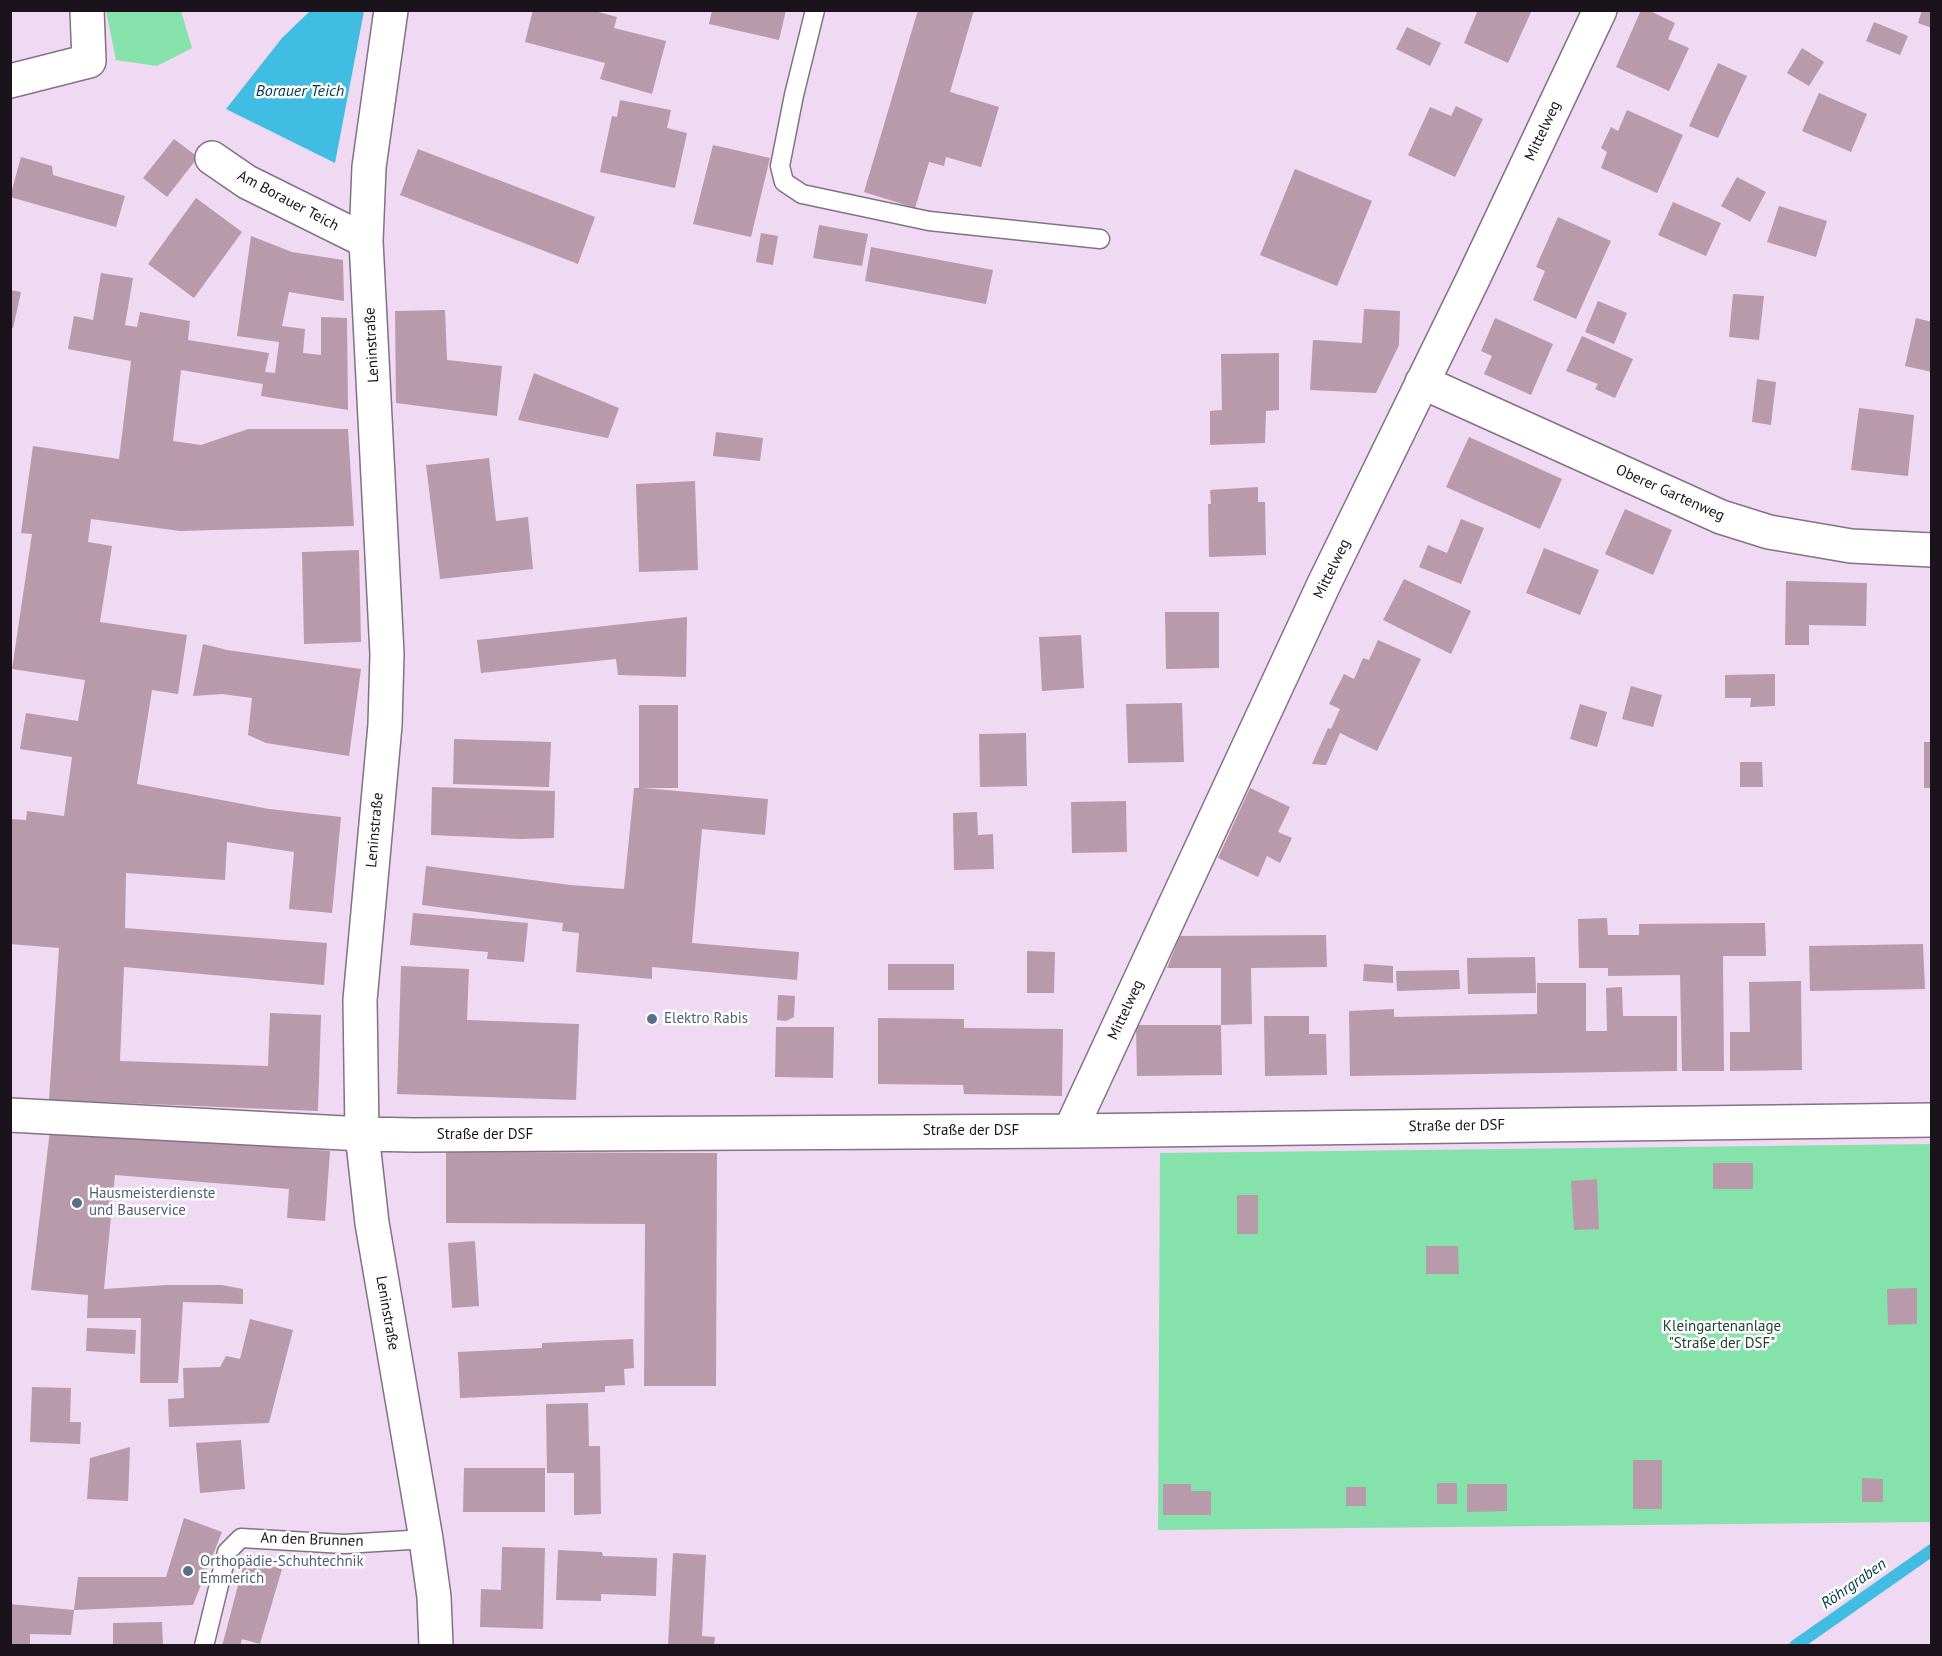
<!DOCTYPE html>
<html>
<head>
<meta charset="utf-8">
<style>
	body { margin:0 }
	#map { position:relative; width:1942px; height:1656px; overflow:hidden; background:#efd9f3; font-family:"PT Sans",sans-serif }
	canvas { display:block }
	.frame { position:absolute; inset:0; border:12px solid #1b131c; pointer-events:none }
</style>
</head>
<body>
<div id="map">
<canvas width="1942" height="1656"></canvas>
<div class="frame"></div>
</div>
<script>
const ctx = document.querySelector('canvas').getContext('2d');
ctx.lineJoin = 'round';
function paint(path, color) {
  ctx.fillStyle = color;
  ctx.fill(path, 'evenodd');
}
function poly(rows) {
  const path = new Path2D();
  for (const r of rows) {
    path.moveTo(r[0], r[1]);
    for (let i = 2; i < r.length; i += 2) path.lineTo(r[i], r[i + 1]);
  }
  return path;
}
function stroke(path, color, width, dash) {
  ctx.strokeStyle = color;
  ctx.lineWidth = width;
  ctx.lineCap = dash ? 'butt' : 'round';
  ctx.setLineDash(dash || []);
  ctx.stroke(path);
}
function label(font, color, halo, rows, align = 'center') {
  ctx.font = font + ' "PT Sans",sans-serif';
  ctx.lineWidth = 5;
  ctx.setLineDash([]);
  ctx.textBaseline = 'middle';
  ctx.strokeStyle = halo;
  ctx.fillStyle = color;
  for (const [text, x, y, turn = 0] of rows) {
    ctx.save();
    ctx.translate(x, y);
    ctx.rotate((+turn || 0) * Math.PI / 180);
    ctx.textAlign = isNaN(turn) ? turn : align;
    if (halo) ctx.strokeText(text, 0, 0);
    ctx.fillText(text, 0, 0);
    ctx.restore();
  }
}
paint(poly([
	[106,11,181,11,192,48,157,66,116,60],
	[1931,1144,1931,1522,1158,1530,1160,1153]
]), '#86e2ab');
paint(poly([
	[310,11,364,11,335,163,226,109,282,38]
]), '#41bde4');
stroke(poly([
	[1795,1646,1932,1550]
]), '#41bde4', 12);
paint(poly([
	[533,10,591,10,617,17,614,28,666,41,652,94,600,79,605,63,525,42],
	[712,10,786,10,779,40,709,24],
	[918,10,974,10,950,92,999,107,981,167,946,157,944,166,929,162,915,208,864,192],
	[1478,10,1532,10,1508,63,1464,43],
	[1641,10,1648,10,1675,23,1668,39,1689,48,1669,91,1616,67],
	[1922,10,1932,10,1932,28,1918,23],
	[1874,22,1908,36,1900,55,1866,41],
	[1407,27,1441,43,1430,66,1396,49],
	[1802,48,1824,62,1809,86,1787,73],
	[1718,63,1747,76,1718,138,1689,126],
	[1819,93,1867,114,1851,152,1802,131],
	[620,100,671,110,667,128,687,133,675,188,600,172,612,116,617,117],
	[1456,106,1483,119,1455,177,1408,155,1430,107,1451,116],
	[1627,110,1683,135,1657,193,1601,168,1607,152,1601,148,1611,127,1618,131],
	[174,139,198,157,167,197,143,178],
	[713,145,770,158,751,237,693,224],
	[418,149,595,217,578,264,400,195],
	[21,157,52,166,53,175,125,196,116,227,10,197],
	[1295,169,1372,201,1337,286,1260,255],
	[1737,177,1766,192,1750,222,1721,206],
	[196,198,242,232,194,298,148,264],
	[1673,202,1721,223,1706,256,1658,235],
	[1779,206,1827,221,1816,257,1767,242],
	[1558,217,1611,241,1576,319,1533,300,1545,271,1536,267],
	[819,225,868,234,862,266,813,258],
	[761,233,778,236,773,265,756,262],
	[251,236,292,252,343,260,344,301,289,292,282,326,305,329,303,353,321,355,321,317,347,318,348,410,261,396,263,384,181,370,173,441,201,445,248,429,348,429,354,526,180,531,91,519,88,542,112,546,100,622,187,635,178,694,152,690,137,784,269,809,341,817,332,913,289,909,294,852,227,842,225,880,126,873,125,928,327,943,324,985,124,967,120,1061,268,1066,270,1013,321,1015,318,1111,49,1100,59,948,10,944,10,819,26,820,27,811,64,816,72,757,20,749,26,713,78,721,85,680,12,669,32,534,21,533,33,446,119,459,131,361,68,349,74,316,93,320,101,273,133,278,125,325,137,327,140,312,190,321,188,340,269,353,265,372,275,373,279,342,237,336],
	[871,247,993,270,986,304,865,281],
	[10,290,21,292,13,328,10,327],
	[1733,294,1764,296,1759,340,1729,337],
	[1598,301,1627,313,1614,344,1585,332],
	[1364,309,1400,311,1399,345,1376,393,1310,390,1313,340,1362,343],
	[445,310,447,360,502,366,497,416,396,403,395,311],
	[1495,318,1553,344,1531,395,1484,374,1492,356,1481,351],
	[1916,318,1932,322,1932,372,1905,366],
	[1582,336,1633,359,1615,398,1595,389,1598,384,1566,371],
	[1279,353,1279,410,1266,411,1265,443,1210,445,1210,411,1222,410,1221,354],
	[534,373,619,408,608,438,518,420],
	[1757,379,1776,382,1771,425,1752,422],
	[1859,408,1914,415,1908,476,1851,470],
	[716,432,763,438,760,461,713,456],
	[1469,437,1562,479,1540,529,1446,487],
	[489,458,496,521,528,517,533,569,440,579,426,465],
	[695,481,698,570,639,572,636,484],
	[1258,487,1258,502,1265,502,1266,555,1209,557,1208,504,1211,504,1210,490],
	[1625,509,1672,530,1653,575,1605,554],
	[1461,519,1484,528,1461,584,1419,567,1428,545,1447,553],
	[1544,548,1599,570,1580,615,1526,593],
	[359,550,361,642,304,644,302,552],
	[1404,579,1471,611,1451,654,1383,620],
	[1786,581,1867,583,1866,626,1809,625,1809,645,1785,645],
	[1165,612,1219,612,1219,668,1166,669],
	[687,617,686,677,618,675,616,659,481,673,477,640],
	[1081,635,1084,688,1042,691,1039,637],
	[1378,640,1421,659,1377,751,1340,733,1326,765,1312,764,1328,728,1331,729,1340,709,1329,704,1344,674,1354,679,1363,658,1369,660],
	[203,644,227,650,361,669,349,756,266,743,248,735,252,698,222,694,193,696],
	[1775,674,1775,706,1750,707,1751,698,1725,698,1725,675],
	[1631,686,1662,695,1653,727,1622,719],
	[1182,703,1184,762,1128,763,1126,704],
	[1580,704,1607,712,1597,747,1570,739],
	[639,705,678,705,678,788,643,788,768,799,765,835,702,829,692,943,799,952,797,980,652,967,652,979,576,972,579,933,562,931,563,923,422,905,426,866,570,885,624,889,634,788,639,788],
	[1026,733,1027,786,980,787,979,734],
	[454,739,551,742,549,787,453,784],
	[1924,742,1932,742,1932,788,1924,788],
	[1740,762,1762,762,1763,787,1740,787],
	[432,787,555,791,554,838,520,839,431,835],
	[1250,788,1290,807,1278,832,1292,838,1280,863,1267,856,1258,877,1218,858],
	[1126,801,1127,852,1072,853,1071,802],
	[977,812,978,835,993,834,994,869,954,870,953,813],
	[413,913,528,923,524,962,487,959,488,952,410,945],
	[1607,918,1608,935,1639,935,1639,924,1765,923,1766,956,1723,956,1724,1071,1682,1071,1680,975,1608,976,1608,968,1579,968,1578,919],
	[1326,935,1327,967,1251,968,1252,1024,1221,1025,1222,1075,1137,1076,1136,1025,1221,1025,1221,968,1167,968,1180,936],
	[1923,944,1925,989,1810,991,1809,946],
	[1027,951,1055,952,1054,993,1027,993],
	[1535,957,1536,993,1468,994,1467,958],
	[888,964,954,964,954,990,888,990],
	[1364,964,1393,966,1393,983,1363,981],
	[401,966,469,969,467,1020,579,1024,576,1100,397,1094],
	[1459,970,1460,989,1397,991,1396,971],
	[1801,981,1802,1070,1730,1071,1730,1032,1750,1032,1749,982],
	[1537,983,1586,983,1586,1031,1607,1031,1606,988,1622,987,1623,1016,1677,1016,1677,1071,1350,1076,1349,1011,1394,1009,1394,1017,1537,1014],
	[778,995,795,996,794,1017,786,1021,777,1020],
	[1264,1016,1309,1016,1309,1034,1326,1034,1327,1075,1265,1076],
	[878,1018,964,1019,964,1028,1063,1029,1062,1096,964,1094,963,1085,878,1084],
	[776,1027,834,1027,833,1078,775,1077],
	[50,1130,330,1151,325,1221,287,1218,289,1189,115,1175,104,1289,167,1285,222,1285,243,1289,243,1304,183,1302,178,1383,140,1383,141,1318,87,1318,88,1295,31,1290],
	[446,1152,717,1153,716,1386,644,1386,645,1224,446,1223],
	[1713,1163,1753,1163,1753,1189,1713,1189],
	[1597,1179,1599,1229,1574,1230,1571,1181],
	[1237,1195,1258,1195,1258,1234,1237,1234],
	[475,1241,479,1306,452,1308,448,1243],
	[1426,1246,1458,1246,1459,1274,1426,1274],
	[1917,1288,1917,1324,1888,1325,1887,1289],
	[250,1319,293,1330,269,1423,169,1427,168,1399,184,1398,183,1368,220,1367,226,1356,240,1359],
	[87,1328,136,1330,135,1354,86,1351],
	[633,1339,634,1368,624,1369,625,1385,605,1386,605,1392,460,1398,458,1352,542,1348,542,1343],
	[32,1387,71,1388,70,1422,81,1422,80,1444,30,1442],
	[588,1403,589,1446,600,1446,601,1514,574,1515,574,1473,547,1473,546,1404],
	[241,1440,245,1489,200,1493,196,1443],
	[130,1447,128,1501,87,1499,90,1458],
	[1633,1460,1662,1460,1662,1509,1633,1509],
	[464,1468,545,1468,545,1512,463,1512],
	[1862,1478,1883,1479,1883,1502,1862,1502],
	[1437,1483,1457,1483,1457,1504,1437,1504],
	[1163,1484,1191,1484,1191,1491,1211,1491,1211,1515,1163,1515],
	[1467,1484,1507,1484,1507,1511,1467,1512],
	[1346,1487,1366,1487,1366,1506,1346,1506],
	[184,1518,222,1532,193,1605,74,1610,71,1635,30,1634,30,1646,10,1646,10,1604,74,1610,78,1577,166,1577],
	[502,1547,545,1548,543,1629,480,1627,481,1589,501,1590],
	[558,1550,602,1552,603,1556,657,1558,656,1596,601,1594,601,1601,556,1600],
	[673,1553,706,1555,702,1636,715,1637,714,1646,668,1646],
	[245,1559,282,1569,260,1644,242,1639,240,1646,222,1646],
	[162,1622,163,1646,113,1646,113,1623]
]), '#b89aab');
const lane = poly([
	[815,10,794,95,780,166,784,182,802,194,929,221,1100,239],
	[204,1646,227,1552,241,1538,344,1544,426,1539]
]);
const street = poly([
	[391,10,369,167,366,241,387,654,385,725,360,1000,362,1134,372,1223,426,1539,434,1597,436,1646],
	[10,81,89,61,87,10],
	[212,158,247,182,366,241],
	[1422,382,1721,517,1769,532,1851,546,1932,550],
	[10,1115,362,1134,414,1135,1070,1131,1932,1120],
	[1070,1131,1324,584,1473,279,1600,10]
]);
stroke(lane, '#847087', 21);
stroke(street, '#847087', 36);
stroke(lane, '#fff', 18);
stroke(street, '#fff', 33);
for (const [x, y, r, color] of [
	[652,1019,6,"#5c6f8a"],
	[77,1203,6,"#5c6f8a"],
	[188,1571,6,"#5c6f8a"]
]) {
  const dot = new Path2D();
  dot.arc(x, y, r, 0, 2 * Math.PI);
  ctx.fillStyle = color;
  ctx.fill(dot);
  stroke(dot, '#fff', 2);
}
label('15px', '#1b131c', '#fff', [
	["Mittelweg",1543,131,-65],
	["Am Borauer Teich",288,201,28],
	["Leninstraße",372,345,-93],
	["Oberer Gartenweg",1670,493,24],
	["Mittelweg",1332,569,-64],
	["Leninstraße",375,830,-85],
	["Mittelweg",1126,1010,-65],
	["Straße der DSF",1457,1126,-1],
	["Straße der DSF",971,1131],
	["Straße der DSF",485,1135],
	["Leninstraße",387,1313,80],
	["An den Brunnen",312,1540,2]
]);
label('15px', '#4e5e75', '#fff', [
	["Elektro Rabis",664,1019],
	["Hausmeisterdienste",89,1194],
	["und Bauservice",89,1211],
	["Orthopädie-Schuhtechnik",200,1562],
	["Emmerich",200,1579]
], 'left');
label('15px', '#1c432d', '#fff', [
	["Kleingartenanlage",1722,1327],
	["\"Straße der DSF\"",1722,1344]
]);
label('italic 16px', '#013a4a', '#fff', [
	["Borauer Teich",300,91],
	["Röhrgraben",1854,1584,-35]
]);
</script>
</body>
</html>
